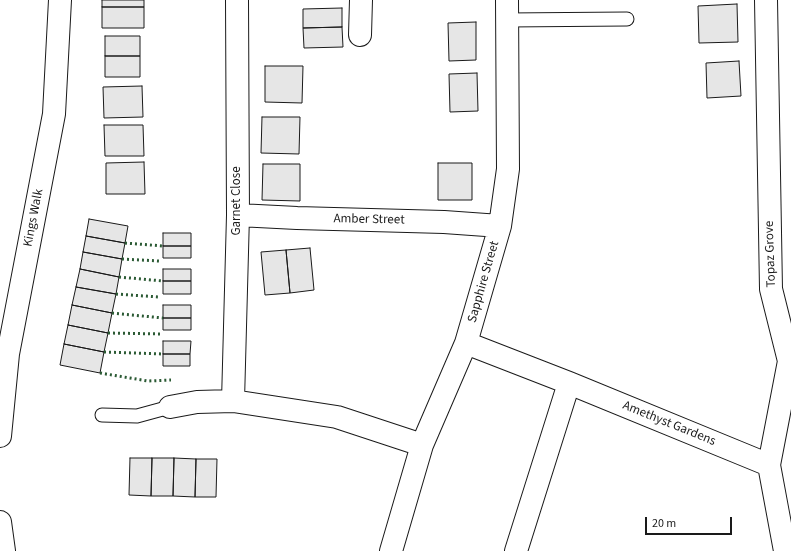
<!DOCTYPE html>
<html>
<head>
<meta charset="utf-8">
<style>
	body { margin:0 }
	#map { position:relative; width:791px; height:551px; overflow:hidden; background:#fff; font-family:"Source Sans 3",sans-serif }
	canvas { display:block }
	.scale { position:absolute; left:645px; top:517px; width:87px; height:18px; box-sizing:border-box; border:2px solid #1a1a1a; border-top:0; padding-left:5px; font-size:12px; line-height:14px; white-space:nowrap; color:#1a1a1a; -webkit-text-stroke:3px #fff; paint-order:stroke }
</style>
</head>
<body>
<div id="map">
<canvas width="791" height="551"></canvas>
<div class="scale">20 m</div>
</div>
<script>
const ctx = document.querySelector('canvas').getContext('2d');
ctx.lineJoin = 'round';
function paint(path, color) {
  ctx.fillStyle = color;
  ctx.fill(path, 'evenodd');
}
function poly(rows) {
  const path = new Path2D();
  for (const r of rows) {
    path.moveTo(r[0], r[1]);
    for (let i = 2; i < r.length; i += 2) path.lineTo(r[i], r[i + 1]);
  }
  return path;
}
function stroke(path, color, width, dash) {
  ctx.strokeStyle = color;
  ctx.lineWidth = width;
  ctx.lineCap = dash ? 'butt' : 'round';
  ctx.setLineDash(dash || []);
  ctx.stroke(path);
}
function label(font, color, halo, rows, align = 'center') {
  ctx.font = font + ' "Source Sans 3",sans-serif';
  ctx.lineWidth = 3;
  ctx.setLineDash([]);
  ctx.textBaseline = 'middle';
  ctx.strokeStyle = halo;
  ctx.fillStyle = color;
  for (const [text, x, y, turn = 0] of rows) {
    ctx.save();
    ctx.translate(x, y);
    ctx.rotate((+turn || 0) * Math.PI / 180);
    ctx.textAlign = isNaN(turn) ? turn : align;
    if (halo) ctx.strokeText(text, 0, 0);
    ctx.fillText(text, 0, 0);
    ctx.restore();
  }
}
const building = poly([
	[102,0,144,0,144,7,102,7,102,0],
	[737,4,738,42,699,43,698,6,737,4],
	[102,7,144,7,144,28,102,28,102,7],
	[342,8,342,27,303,28,303,9,342,8],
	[476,22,476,60,449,61,448,23,476,22],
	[342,27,343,47,304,48,303,28,342,27],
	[105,36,140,36,140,56,105,56,105,36],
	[105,56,140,56,140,77,105,77,105,56],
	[739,61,741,96,707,98,706,63,739,61],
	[265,66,303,66,302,103,265,102,265,66],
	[477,73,478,111,450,112,449,74,477,73],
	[142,86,143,117,104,118,103,87,142,86],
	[262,117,300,117,299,154,261,153,262,117],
	[104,125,143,125,144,156,105,156,104,125],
	[144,162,145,194,106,194,106,163,144,162],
	[438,163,472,163,472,200,438,200,438,163],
	[263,164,300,164,300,201,262,200,263,164],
	[89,219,128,226,125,243,86,236,89,219],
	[163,233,191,233,191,246,163,246,163,233],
	[86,236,125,243,122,259,83,252,86,236],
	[163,246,191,246,191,258,163,258,163,246],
	[310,248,314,290,290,293,286,250,310,248],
	[286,250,290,293,265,295,261,252,286,250],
	[83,252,122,259,119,277,80,269,83,252],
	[80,269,119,277,116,294,76,287,80,269],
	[163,269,191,269,191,281,163,281,163,269],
	[163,281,191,281,191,294,163,294,163,281],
	[76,287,116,294,112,313,72,305,76,287],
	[72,305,112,313,108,333,68,325,72,305],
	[163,305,191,305,191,318,163,318,163,305],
	[163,318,191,318,191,330,163,330,163,318],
	[68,325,108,333,104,352,64,344,68,325],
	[163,341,191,341,190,354,163,354,163,341],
	[64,344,104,352,100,373,60,365,64,344],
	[163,354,190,354,190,366,163,366,163,354],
	[130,458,152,458,151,496,129,495,130,458],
	[152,458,174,458,173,496,151,496,152,458],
	[174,458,196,459,195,497,173,496,174,458],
	[196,459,217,459,216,497,195,497,196,459]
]);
paint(building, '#e6e6e6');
stroke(building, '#1a1a1a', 1);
const lane = poly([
	[507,20,627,19],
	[102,415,137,416,170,407]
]);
const street = poly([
	[766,0,771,289,789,361,769,465,785,551],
	[360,35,361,0],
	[238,215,297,218,444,222,500,226],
	[466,343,569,383,769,465],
	[233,401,238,215,237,0],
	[170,407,197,402,233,401,337,417,422,445],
	[0,436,8,354,54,114,60,0],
	[0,522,4,551],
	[391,551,422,445,466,343,500,226,508,169,507,0],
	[516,551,569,383]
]);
stroke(lane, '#1a1a1a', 15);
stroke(street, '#1a1a1a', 24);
stroke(lane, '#fff', 13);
stroke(street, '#fff', 22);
stroke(poly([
	[125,243,163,246],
	[122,259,159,261],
	[119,277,163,281],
	[116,294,159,297],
	[112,313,163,318],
	[108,333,162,334],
	[104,352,163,354],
	[100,373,148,381,171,380]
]), '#2b5a34', 3, [2, 3]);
label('13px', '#1a1a1a', '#fff', [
	["Garnet Close",237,201,-90],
	["Kings Walk",34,218,-79],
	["Amber Street",369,220,1],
	["Topaz Grove",771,254,-92],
	["Sapphire Street",484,282,-74],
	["Amethyst Gardens",669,424,22]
]);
</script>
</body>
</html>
